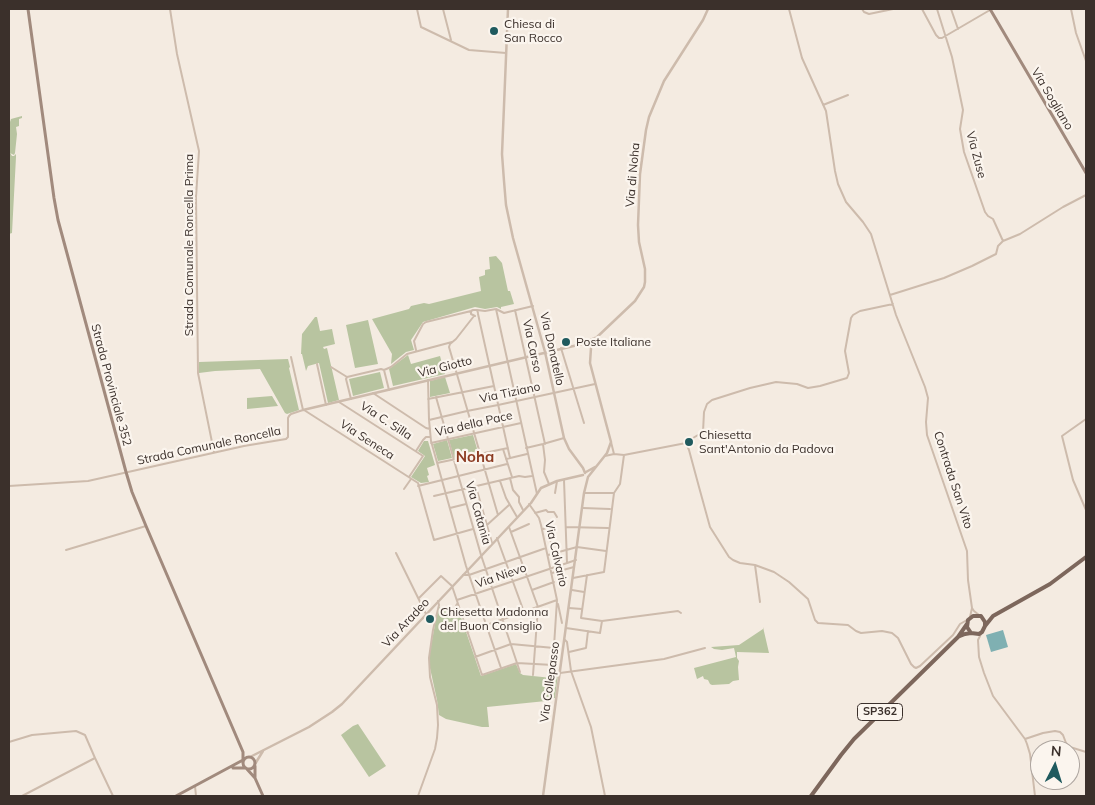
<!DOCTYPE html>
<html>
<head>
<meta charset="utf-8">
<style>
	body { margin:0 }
	#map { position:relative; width:1095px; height:805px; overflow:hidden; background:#f4ebe1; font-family:Mulish,sans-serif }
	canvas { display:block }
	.frame { position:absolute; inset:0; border:10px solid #3b302b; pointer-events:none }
	.north { position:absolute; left:1030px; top:740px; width:50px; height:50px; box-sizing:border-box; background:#fbf5ee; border:1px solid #aea6a0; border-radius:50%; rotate:5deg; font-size:14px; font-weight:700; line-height:20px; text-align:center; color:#3b302b }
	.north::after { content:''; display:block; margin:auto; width:18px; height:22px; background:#1f5a5e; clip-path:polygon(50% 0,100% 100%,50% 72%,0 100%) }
</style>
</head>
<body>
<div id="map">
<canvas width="1095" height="805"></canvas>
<div class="frame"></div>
<div class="north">N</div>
</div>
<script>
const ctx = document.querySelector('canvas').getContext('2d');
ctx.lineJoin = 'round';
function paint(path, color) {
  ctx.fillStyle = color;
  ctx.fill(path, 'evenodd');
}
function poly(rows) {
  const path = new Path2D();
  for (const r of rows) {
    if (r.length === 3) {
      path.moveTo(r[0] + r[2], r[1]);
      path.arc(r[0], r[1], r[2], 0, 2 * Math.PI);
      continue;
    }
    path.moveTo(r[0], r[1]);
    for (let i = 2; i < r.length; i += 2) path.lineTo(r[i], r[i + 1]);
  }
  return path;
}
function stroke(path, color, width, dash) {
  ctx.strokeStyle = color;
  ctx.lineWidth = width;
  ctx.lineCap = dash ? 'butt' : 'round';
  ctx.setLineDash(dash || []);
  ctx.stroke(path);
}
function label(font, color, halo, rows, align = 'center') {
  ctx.font = font + ' Mulish,sans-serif';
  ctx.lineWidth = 4.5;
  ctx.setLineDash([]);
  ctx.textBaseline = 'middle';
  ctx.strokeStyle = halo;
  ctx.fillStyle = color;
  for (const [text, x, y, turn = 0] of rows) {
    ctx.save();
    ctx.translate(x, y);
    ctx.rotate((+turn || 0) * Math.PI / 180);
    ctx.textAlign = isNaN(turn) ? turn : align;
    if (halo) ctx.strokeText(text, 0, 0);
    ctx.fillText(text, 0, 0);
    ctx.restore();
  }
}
paint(poly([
	[22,116,22,118,19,119,19,126,16,127,17,134,15,153,14,155,10,153,9,149,10,122,11,119],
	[9,151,12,156,14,156,16,154,16,157,12,233,9,234],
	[496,256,502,263,508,291,510,291,514,304,501,307,501,309,497,307,485,309,475,307,423,322,411,340,414,350,406,352,391,364,392,354,372,319,409,309,411,306,424,303,429,304,481,291,479,277,485,275,485,270,490,269,489,257],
	[315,317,317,317,320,331,332,329,335,344,323,347,324,349,327,348,339,400,328,403,319,363,308,366,306,371,302,354,301,354,302,334],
	[368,320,378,364,355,368,346,325],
	[408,355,411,364,440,356,445,374,393,386,389,369],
	[288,359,290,367,289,368,299,410,287,414,285,413,260,369,215,371,199,373,199,362],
	[380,372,384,388,353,396,349,379],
	[445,377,450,393,430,397,430,381],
	[272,396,278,406,247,409,247,398],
	[473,435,478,452,454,458,449,440],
	[447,440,452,458,438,461,433,444],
	[424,441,428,441,435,465,427,468,429,475,427,476,429,482,421,483,411,477,425,456,418,451],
	[439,607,454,613,458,608,481,676,516,664,520,673,523,675,552,678,553,674,558,674,555,698,546,699,546,701,487,707,489,727,482,727,446,719,439,715,437,700,430,668,430,651,436,619],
	[763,627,769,653,737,652,737,658,739,661,738,667,739,680,733,681,729,684,712,685,710,684,708,680,704,679,703,676,697,679,694,668,736,657,734,648,722,650,714,649,711,647,739,645,763,629],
	[358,724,386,766,369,777,341,735,353,726]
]), '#b8c4a0');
paint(poly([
	[1003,630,1008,647,991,652,986,635]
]), '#7fb0b2');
stroke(poly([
	[170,9,177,54,199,151,196,197,198,373,214,452],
	[417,9,421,27,469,50,506,53],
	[443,9,451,40],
	[789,9,802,58,826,111,835,171,838,184,846,202,863,222,871,234,896,315,925,387,928,398,926,422,927,435,967,551,968,580,972,608,970,617],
	[862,9,864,12,869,14,893,9],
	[922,9,936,35,939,38,942,38,990,10],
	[937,9,952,57,963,110,960,129,964,152,985,212,988,216,993,219,1003,241],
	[951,9,958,29],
	[1071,9,1076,33,1086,61],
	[823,105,848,95],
	[890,295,944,278,972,266,996,254,998,246,1003,241,1020,234,1063,207,1086,195],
	[496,309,537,494],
	[477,310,485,311,496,309,504,313,533,306],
	[515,310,545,444],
	[471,311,471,314,475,316],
	[478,314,510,458],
	[474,316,456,339,450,344,449,347,498,515],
	[561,348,584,423],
	[416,350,414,341,423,324,426,322,471,311,473,310,477,310,478,313],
	[317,364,326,405],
	[331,367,347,377],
	[384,370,389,390],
	[428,380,429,420,431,441,466,566,501,668],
	[373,393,426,428,430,429],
	[436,397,481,555,520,672],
	[351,399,346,379,347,377,381,369,384,370,391,367,407,354,452,342],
	[428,399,494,386],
	[339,402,423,456,409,477],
	[304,410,418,483,434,540,473,529],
	[1086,419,1062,436,1073,480,1086,510],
	[429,420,467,411,498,405,595,384],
	[611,442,614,454],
	[431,443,521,423],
	[686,443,688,441,703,432,704,412,707,404,712,400,750,388,776,382,797,384,808,388,820,386,847,378,849,373,845,351,851,318,853,315,860,311,893,304],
	[543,444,545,460,544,472,549,484],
	[526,448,543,444,564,438],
	[503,449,512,477],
	[416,451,423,440,426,437,429,437],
	[605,456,614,454,624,455,686,443,689,450,699,487,710,527,729,557,733,560,740,563,755,565,774,572,789,582,808,599,815,620,818,623,848,625,856,631,861,633,882,631,892,633,898,638,911,664,914,667,916,668,920,666,953,635,960,624,967,620],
	[506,459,527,454],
	[437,463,508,448],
	[510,478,513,490,519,497,519,502,523,510],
	[564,480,567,563],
	[500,481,506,498,517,517],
	[9,486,88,481,244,446,286,439,288,437,288,418,289,416,291,414,303,410,291,357],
	[418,486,507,464],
	[476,487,492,543],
	[404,489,411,479],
	[555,493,557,481],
	[584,493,614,493],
	[434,496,519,476,525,477,532,476],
	[529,504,539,518,541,525,557,600,552,677],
	[450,508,466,504],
	[583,508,610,509],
	[535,513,546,510,548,512,554,512,557,517],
	[487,525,509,505],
	[509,527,538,607,533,675],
	[566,527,608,528],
	[543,529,546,528,559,565],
	[511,532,529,524],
	[497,538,524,612],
	[66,550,146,526],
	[396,553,426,614],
	[548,555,577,547,606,551],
	[755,565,760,602],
	[552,573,574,567],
	[463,575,469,575,546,548],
	[587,575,581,618,602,621,678,611,681,613],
	[573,578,604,572,614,493,620,484,624,455],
	[532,590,554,582],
	[572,590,584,592],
	[419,598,441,576,452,586,482,675,517,663,553,665],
	[457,600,576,560],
	[558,604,562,623],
	[569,608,582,609],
	[972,608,974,611,979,615],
	[453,612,457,604],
	[566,628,600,633,602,621],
	[467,632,557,600],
	[981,634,978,640,979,657,984,673,993,696,1025,739,1027,744,1030,754,1035,796],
	[565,640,567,642,571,671,591,727,605,796],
	[569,652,586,648,588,631],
	[475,657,511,644,554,648],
	[560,673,664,659,705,648],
	[1025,739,1043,733,1055,731,1060,732,1063,735,1066,743,1070,747,1086,752],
	[9,742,32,735,76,731,85,735,95,758,22,796],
	[95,758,113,796],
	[195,786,196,796],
	[418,796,435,749,437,738,438,725,437,705,430,677,429,658,433,630,439,605,438,601]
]), '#cdbbac', 2);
stroke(poly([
	[508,9,502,154,504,181,506,205,513,238,545,352,564,438,569,449,583,468,585,473],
	[303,410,582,344,595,338],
	[586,472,595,467],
	[250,757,309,727,332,712,342,704,531,503,541,488,557,481,583,475],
	[255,764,263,751],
	[543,796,584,493,588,477,607,453,611,442,590,363,591,348,596,338,635,301,644,287,645,282,645,269,639,242,638,225,640,174,646,130,649,117,664,81,703,20,708,9]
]), '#cdbbac', 2.5);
stroke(poly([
	[28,9,54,198,58,220,126,472,132,492,146,526,243,752,243,760,176,796],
	[990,9,1086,173],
	[249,763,6],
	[255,766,255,778,263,796],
	[233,768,246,768,255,778]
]), '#a18a7d', 3);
stroke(poly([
	[985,626,993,616,1050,584,1086,557],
	[960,636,965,634,971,633,979,634,982,632,985,626,985,622,981,616,973,616,968,620,967,627,971,633],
	[811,796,841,755,854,739,958,637,967,624]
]), '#7d675c', 4);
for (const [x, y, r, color] of [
	[494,31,5,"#1f5a5e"],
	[566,342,5,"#1f5a5e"],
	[689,442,5,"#1f5a5e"],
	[430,619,5,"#1f5a5e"]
]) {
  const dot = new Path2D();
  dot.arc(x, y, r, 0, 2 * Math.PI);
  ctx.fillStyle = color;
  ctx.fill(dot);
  stroke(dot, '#fbf5ee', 2);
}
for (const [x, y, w] of [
	[880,712,45]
]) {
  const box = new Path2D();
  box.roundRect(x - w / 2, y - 8.5, w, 17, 4);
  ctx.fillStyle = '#fbf5ee';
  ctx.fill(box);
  stroke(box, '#3b302b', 1);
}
label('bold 11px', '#3b302b', null, [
	["SP362",880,712]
]);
label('12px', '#3b302b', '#fbf5ee', [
	["Chiesa di",504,24],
	["San Rocco",504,38],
	["Poste Italiane",576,342],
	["Chiesetta",699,435],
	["Sant'Antonio da Padova",699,449],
	["Chiesetta Madonna",440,612],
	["del Buon Consiglio",440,626]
], 'left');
label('12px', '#3b302b', '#fbf5ee', [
	["Via Sogliano",1052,99,59],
	["Via Zuse",976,155,75],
	["Via di Noha",633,175,-85],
	["Strada Comunale Roncella Prima",189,245,-90],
	["Via Carso",532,346,78],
	["Via Donatello",552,349,77],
	["Via Giotto",445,367,-14],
	["Strada Provinciale 352",111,385,75],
	["Via Tiziano",510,393,-12],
	["Via C. Silla",386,421,33],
	["Via della Pace",474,424,-13],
	["Via Seneca",367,440,33],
	["Strada Comunale Roncella",209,446,-12],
	["Contrada San Vito",953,480,72],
	["Via Catania",478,513,74],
	["Via Calvario",556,554,77],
	["Via Nievo",501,576,-19],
	["Via Aradeo",406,623,-47],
	["Via Collepasso",550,682,-82]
]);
label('bold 15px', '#8c3b22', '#fbf5ee', [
	["Noha",475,457]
]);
</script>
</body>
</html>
